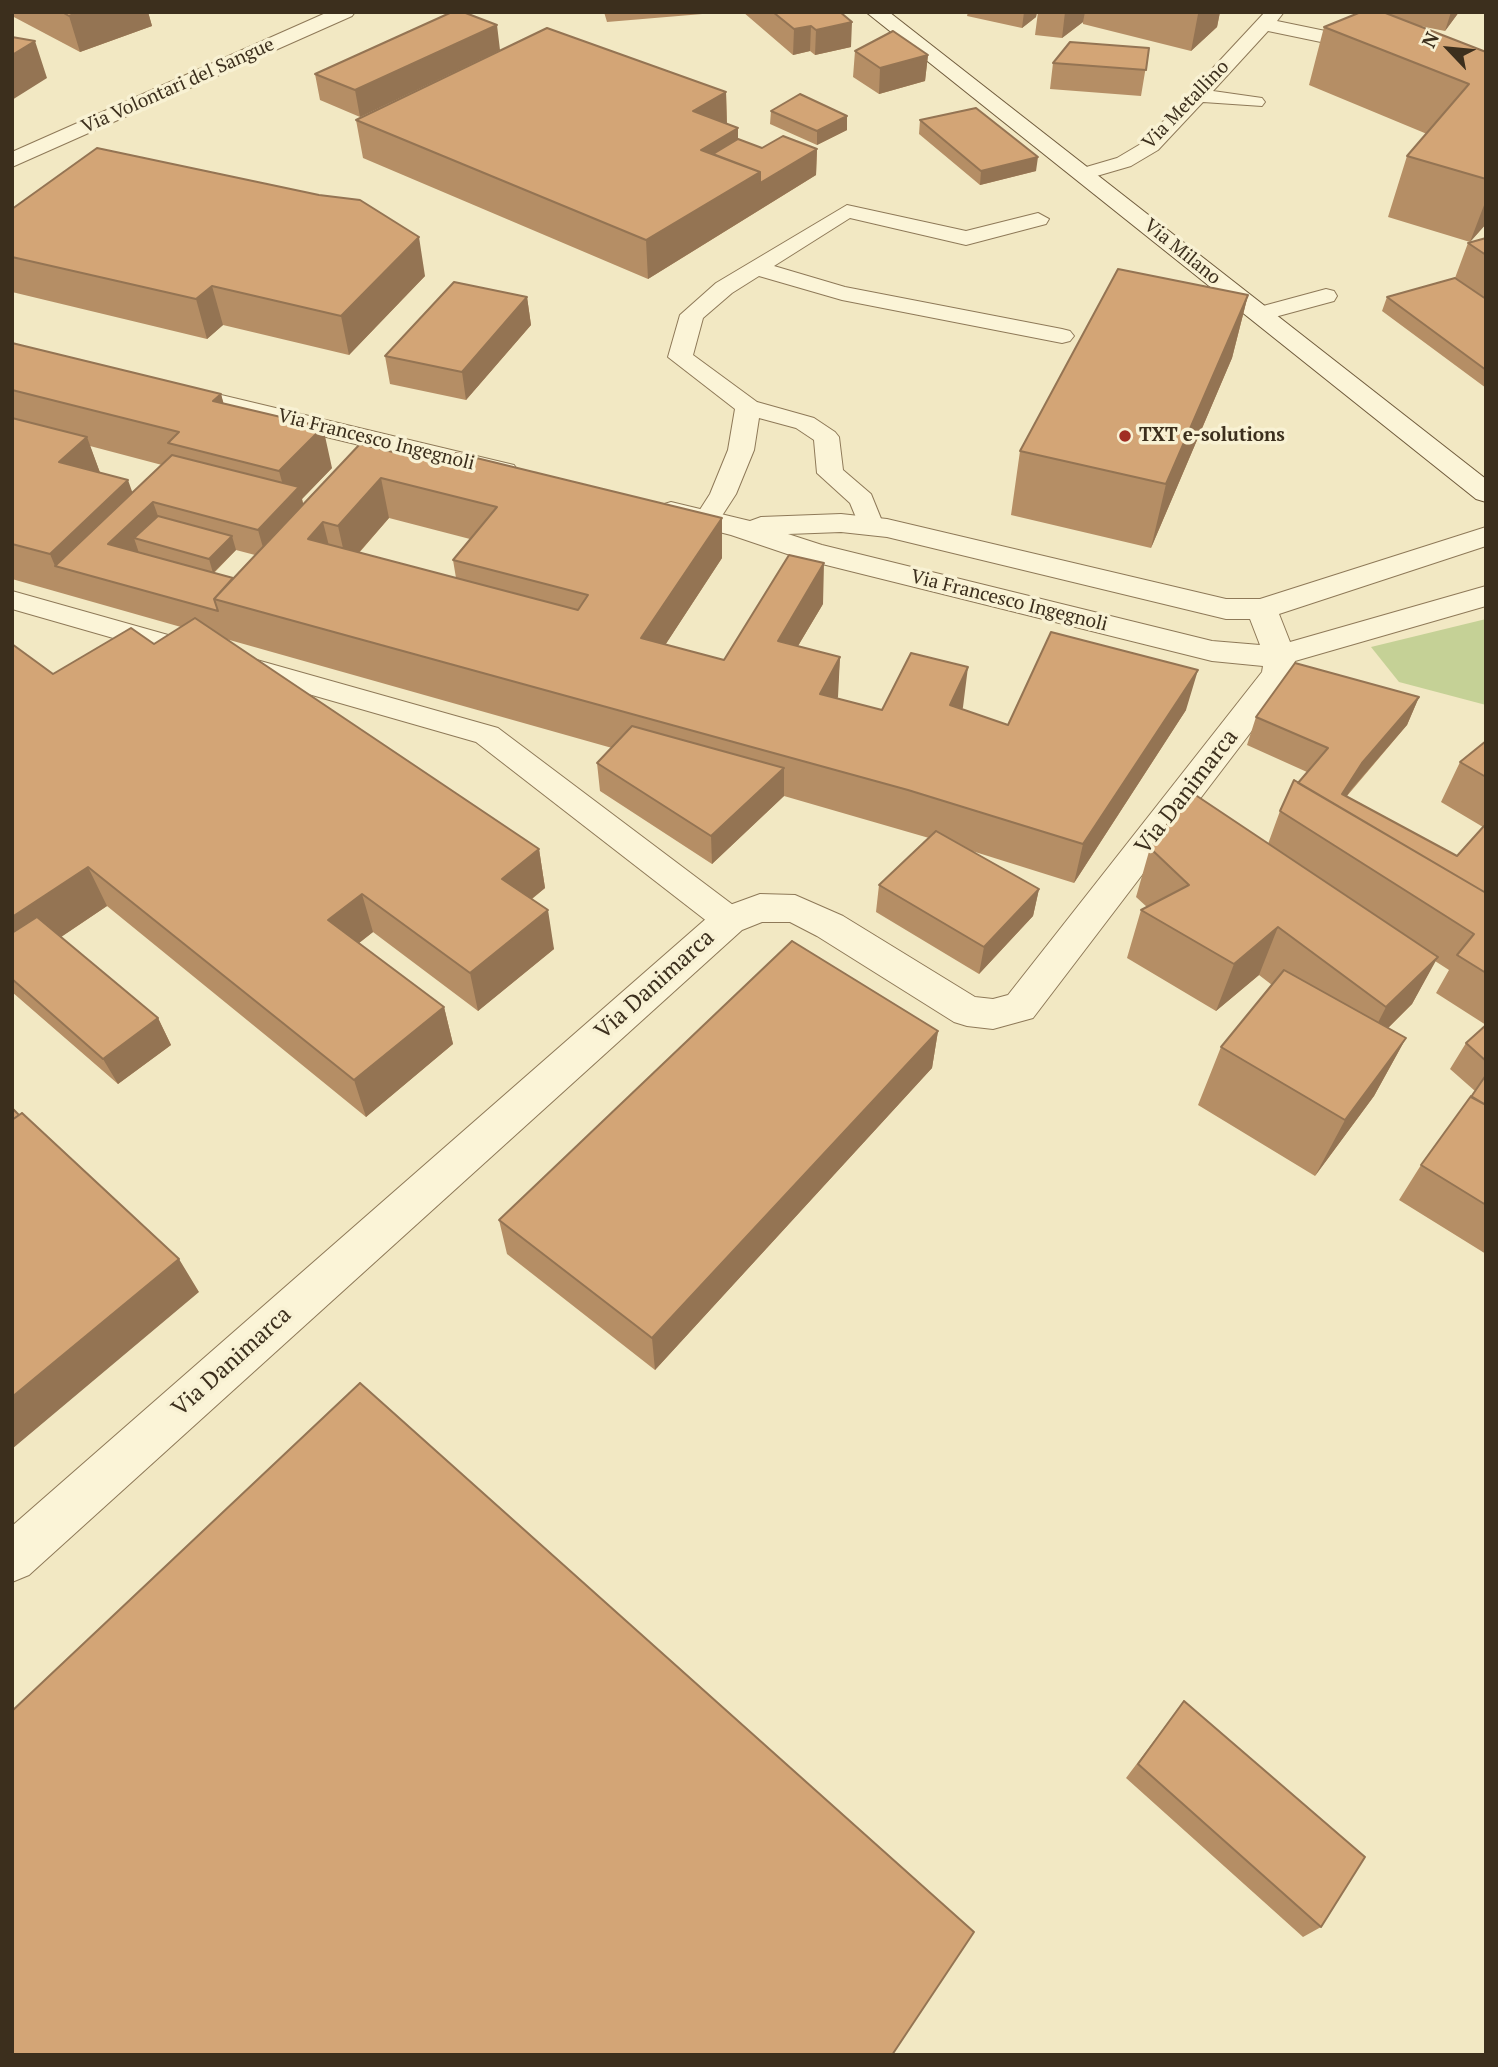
<!DOCTYPE html>
<html>
<head>
<meta charset="utf-8">
<style>
	body { margin:0 }
	#map { position:relative; width:1498px; height:2067px; overflow:hidden; background:#f2e8c3; font-family:"PT Serif",serif }
	canvas { display:block }
	.frame { position:absolute; inset:0; border:14px solid #3c2f1d; pointer-events:none }
	.north { position:absolute; left:1414px; top:14px; width:70px; height:70px; -webkit-text-stroke:5px #f8f1d3; paint-order:stroke; rotate:296deg; font-size:19px; font-weight:700; line-height:28px; text-align:center; color:#3c2f1d }
	.north::after { content:''; display:block; margin:auto; width:24px; height:32px; background:#3c2f1d; clip-path:polygon(50% 0,100% 100%,50% 72%,0 100%) }
</style>
</head>
<body>
<div id="map">
<canvas width="1498" height="2067"></canvas>
<div class="frame"></div>
<div class="north">N</div>
</div>
<script>
const ctx = document.querySelector('canvas').getContext('2d');
ctx.lineJoin = 'round';
function paint(path, color) {
  ctx.fillStyle = color;
  ctx.fill(path, 'evenodd');
}
function poly(rows) {
  const path = new Path2D();
  for (const r of rows) {
    path.moveTo(r[0], r[1]);
    for (let i = 2; i < r.length; i += 2) path.lineTo(r[i], r[i + 1]);
  }
  return path;
}
function stroke(path, color, width, dash) {
  ctx.strokeStyle = color;
  ctx.lineWidth = width;
  ctx.lineCap = dash ? 'butt' : 'round';
  ctx.setLineDash(dash || []);
  ctx.stroke(path);
}
function label(font, color, halo, rows, align = 'center') {
  ctx.font = font + ' "PT Serif",serif';
  ctx.lineWidth = 7;
  ctx.setLineDash([]);
  ctx.textBaseline = 'middle';
  ctx.strokeStyle = halo;
  ctx.fillStyle = color;
  for (const [text, x, y, turn = 0] of rows) {
    ctx.save();
    ctx.translate(x, y);
    ctx.rotate((+turn || 0) * Math.PI / 180);
    ctx.textAlign = isNaN(turn) ? turn : align;
    if (halo) ctx.strokeText(text, 0, 0);
    ctx.fillText(text, 0, 0);
    ctx.restore();
  }
}
paint(poly([
	[1486,619,1486,705,1399,682,1371,647]
]), '#c5d196');
const service = poly([
	[1265,12,1284,12,1277,21,1369,40,1378,46,1369,52,1268,31,1213,91,1262,98,1265,102,1262,106,1203,102,1158,150,1131,166,1083,180,1076,178,1073,174,1076,170,1117,158,1144,142,1265,12],
	[847,205,966,231,1038,213,1049,219,1046,224,966,245,850,218,774,266,845,287,1062,329,1070,331,1074,336,1070,341,1062,343,842,300,759,276,732,293,703,318,693,355,757,402,814,418,835,432,839,437,843,470,871,494,884,526,880,532,871,534,862,532,850,503,817,473,814,440,796,428,759,418,754,450,736,494,716,525,698,525,694,519,710,494,728,450,735,409,668,357,680,315,716,283,847,205],
	[1326,289,1334,291,1337,296,1334,301,1260,321,1252,319,1248,314,1252,309,1326,289],
	[12,591,498,728,741,911,746,920,741,929,729,933,717,929,476,742,12,609,12,591]
]);
const minor = poly([
	[328,12,355,12,352,16,12,167,12,152,328,12],
	[171,383,514,465,518,471,514,477,504,480,161,397,158,391,161,385,171,383],
	[671,502,750,521,761,517,841,514,887,519,1226,599,1260,599,1486,527,1486,546,1279,614,1290,642,1486,586,1486,606,1295,661,1289,682,1033,1018,993,1029,967,1026,954,1022,817,936,790,922,762,922,742,930,29,1575,12,1582,12,1526,716,910,760,894,795,895,843,916,975,997,993,999,1008,995,1262,672,1263,666,1212,661,802,559,731,535,661,517,656,511,661,505,671,502],
	[841,532,887,537,1226,619,1250,619,1260,645,1212,641,822,545,788,534,841,532]
]);
const secondary = poly([
	[866,12,889,12,1486,479,1486,502,1476,499,866,12]
]);
stroke(service, '#8e7958', 2);
stroke(minor, '#8e7958', 2);
stroke(secondary, '#6f5a3b', 2);
paint(service, '#fbf4d7');
paint(minor, '#fbf4d7');
paint(secondary, '#fbf4d7');
paint(poly([
	[12,12,148,12,152,26,80,52,12,16],
	[604,12,726,12,607,22],
	[743,12,840,12,851,47,815,55,810,51,793,55],
	[968,12,1037,12,1036,17,1022,28,967,16],
	[1038,12,1220,12,1217,27,1191,51,1083,24,1083,22,1062,38,1035,35],
	[1361,12,1459,12,1445,31,1415,25,1486,52,1486,224,1470,242,1388,217,1407,156,1427,134,1309,85,1324,27],
	[1149,48,1141,96,1050,89,1053,63],
	[500,50,360,117,320,100,315,74],
	[855,51,928,55,925,81,879,94,853,77],
	[726,92,727,124,738,139,762,148,817,149,816,175,648,279,363,158,356,120],
	[771,111,847,116,847,130,817,145,770,124],
	[920,120,1036,171,980,185,919,134],
	[12,209,425,276,349,355,223,325,207,339,12,292],
	[1486,238,1486,388,1382,311,1387,297,1455,278,1468,243],
	[1248,295,1232,358,1151,548,1011,515,1020,451],
	[527,297,531,325,466,400,390,384,385,356],
	[12,343,221,394,223,403,332,468,302,499,303,504,360,444,446,465,722,518,722,558,665,645,724,660,823,604,798,646,840,657,837,698,882,710,963,707,962,709,1008,725,1186,710,1074,883,972,851,1039,889,1033,916,979,974,876,912,879,885,929,838,784,796,712,864,600,791,597,763,612,748,226,639,539,849,545,888,532,899,554,949,478,1011,373,932,359,943,444,1007,453,1044,366,1117,107,906,61,937,158,1018,171,1045,118,1084,12,992,12,644,53,674,154,644,181,627,12,579],
	[90,446,162,465,133,492,100,473],
	[389,518,470,539,453,560,456,578,359,553],
	[236,550,255,555,233,578,214,573],
	[1419,697,1407,725,1347,796,1457,856,1483,827,1441,802,1460,762,1486,741,1486,1025,1436,993,1449,970,1435,961,1412,1004,1388,1028,1406,1038,1374,1096,1315,1176,1198,1105,1221,1047,1272,985,1259,975,1216,1011,1127,958,1141,910,1147,907,1136,897,1150,848,1268,844,1280,811,1298,783,1307,772,1247,745,1256,717],
	[1486,1025,1486,1254,1399,1200,1421,1165,1475,1091,1450,1069,1466,1043],
	[938,1031,932,1068,655,1370,507,1254,499,1220],
	[1184,1701,1321,1927,1303,1937,1126,1778]
]), '#b58e65');
paint(poly([
	[79,12,148,12,152,26,80,52,69,16],
	[1024,12,1037,12,1036,17,1022,28],
	[1065,12,1085,12,1083,22,1062,38],
	[1201,12,1220,12,1217,27,1191,51,1198,14],
	[1451,12,1459,12,1445,31],
	[852,22,851,47,815,55,816,30],
	[497,25,500,50,360,117,355,90],
	[811,26,810,51,793,55,794,29],
	[35,41,47,78,12,100,12,55],
	[928,55,925,81,879,94,880,68],
	[726,92,727,130,693,111],
	[847,116,847,130,817,145,817,131],
	[738,128,738,166,701,150],
	[817,149,816,175,648,279,646,240,760,172],
	[1038,157,1036,171,980,185,981,171],
	[1486,200,1486,224,1470,242],
	[419,237,425,276,349,355,341,316],
	[212,286,223,325,207,339,196,299],
	[1248,295,1232,358,1151,548,1166,484],
	[527,297,531,325,466,400,462,372],
	[221,394,232,434,213,401],
	[323,427,332,468,302,499,306,516,266,558,258,530,287,500,279,471],
	[87,437,102,478,59,462],
	[381,478,389,518,347,566,338,526],
	[128,480,140,514,153,502,163,530,134,538,139,553,55,566,50,554],
	[722,518,722,558,643,679,641,638],
	[323,522,333,562,308,539],
	[232,536,236,550,213,573,209,559],
	[824,563,823,604,777,681,778,641],
	[840,657,838,697,818,734,820,694],
	[968,667,963,707,945,745,950,705],
	[1198,670,1186,710,1074,883,1083,844],
	[1419,697,1407,725,1350,791,1333,818,1342,794,1362,763],
	[784,768,784,796,712,864,711,836],
	[539,849,545,888,509,917,502,879],
	[88,867,107,906,12,970,12,917],
	[1039,889,1033,916,979,974,984,947],
	[362,894,373,932,340,958,328,920],
	[548,910,554,949,478,1011,470,973],
	[1278,927,1259,975,1216,1011,1234,964],
	[1438,957,1412,1004,1362,1054,1386,1007],
	[444,1007,453,1044,366,1117,354,1080],
	[158,1018,171,1045,118,1084,103,1059],
	[938,1031,932,1068,655,1370,652,1338],
	[1406,1038,1374,1096,1315,1176,1345,1120],
	[179,1259,199,1292,12,1449,12,1397]
]), '#947453');
const building = poly([
	[62,12,79,12,69,16,62,12],
	[452,12,463,12,497,25,355,90,315,74,452,12],
	[773,12,840,12,852,22,816,30,811,26,794,29,773,12],
	[1361,12,1383,12,1486,52,1486,179,1407,156,1469,84,1324,27,1361,12],
	[547,28,726,92,693,111,738,128,701,150,760,172,646,240,356,120,547,28],
	[893,31,928,55,880,68,855,51,893,31],
	[12,37,35,41,12,55,12,37],
	[1070,42,1149,48,1146,70,1053,63,1070,42],
	[800,94,847,116,817,131,771,111,800,94],
	[976,108,1038,157,981,171,920,120,976,108],
	[783,136,817,149,760,183,760,172,713,154,738,139,762,148,783,136],
	[97,148,319,195,360,200,419,237,341,316,212,286,196,299,12,257,12,209,97,148],
	[1486,238,1486,255,1468,243,1486,238],
	[1118,269,1248,295,1166,484,1020,451,1118,269],
	[1455,278,1486,299,1486,370,1387,297,1455,278],
	[454,282,527,297,462,372,385,356,454,282],
	[12,343,221,394,213,401,323,427,279,471,168,443,179,432,12,390,12,343],
	[12,418,87,437,59,462,128,480,50,554,12,544,12,418],
	[360,444,446,465,456,453,722,518,641,638,724,660,789,555,824,563,778,641,840,657,820,694,882,710,911,653,968,667,950,705,1008,725,1051,632,1198,670,1083,844,908,790,214,599,360,444],
	[381,478,497,507,453,560,588,595,578,610,308,539,323,522,338,526,381,478],
	[172,455,299,487,258,530,153,502,108,544,233,578,214,599,218,611,55,566,172,455],
	[158,516,232,536,209,559,134,538,158,516],
	[195,618,539,849,502,879,548,910,470,973,362,894,328,920,444,1007,354,1080,88,867,12,917,12,644,53,674,131,628,154,644,195,618],
	[1295,663,1419,697,1362,763,1342,794,1457,856,1484,826,1486,827,1486,893,1298,783,1328,748,1256,717,1295,663],
	[632,726,784,768,711,836,597,763,632,726],
	[1486,741,1486,777,1460,762,1486,741],
	[1294,780,1486,893,1486,973,1457,955,1474,934,1280,811,1294,780],
	[1191,792,1438,957,1386,1007,1278,927,1234,964,1141,910,1189,885,1150,848,1191,792],
	[936,831,1039,889,984,947,879,885,936,831],
	[37,917,158,1018,103,1059,12,979,12,933,37,917],
	[792,941,938,1031,652,1338,499,1220,792,941],
	[1284,970,1406,1038,1345,1120,1221,1047,1284,970],
	[1486,1025,1486,1061,1466,1043,1486,1025],
	[1486,1075,1486,1105,1471,1097,1486,1075],
	[1471,1096,1486,1105,1486,1205,1421,1165,1471,1096],
	[12,1108,19,1115,12,1120,12,1108],
	[22,1113,179,1259,12,1397,12,1120,22,1113],
	[360,1383,974,1932,892,2055,12,2055,12,1711,360,1383],
	[1184,1701,1365,1857,1321,1927,1138,1764,1184,1701]
]);
paint(building, '#d3a576');
stroke(building, '#947453', 2);
for (const [x, y, r, color] of [
	[1125,436,7,"#a12d23"]
]) {
  const dot = new Path2D();
  dot.arc(x, y, r, 0, 2 * Math.PI);
  ctx.fillStyle = color;
  ctx.fill(dot);
  stroke(dot, '#f8f1d3', 2.5);
}
label('19px', '#3c2f1d', '#f8f1d3', [
	["Via Volontari del Sangue",178,86,-24],
	["Via Metallino",1186,105,-46],
	["Via Milano",1182,252,39],
	["Via Francesco Ingegnoli",376,440,14],
	["Via Francesco Ingegnoli",1009,601,14]
]);
label('bold 19px', '#3c2f1d', '#f8f1d3', [
	["TXT e-solutions",1139,436]
], 'left');
label('23px', '#3c2f1d', '#f8f1d3', [
	["Via Danimarca",1187,792,-52],
	["Via Danimarca",655,985,-42],
	["Via Danimarca",232,1362,-42]
]);
</script>
</body>
</html>
